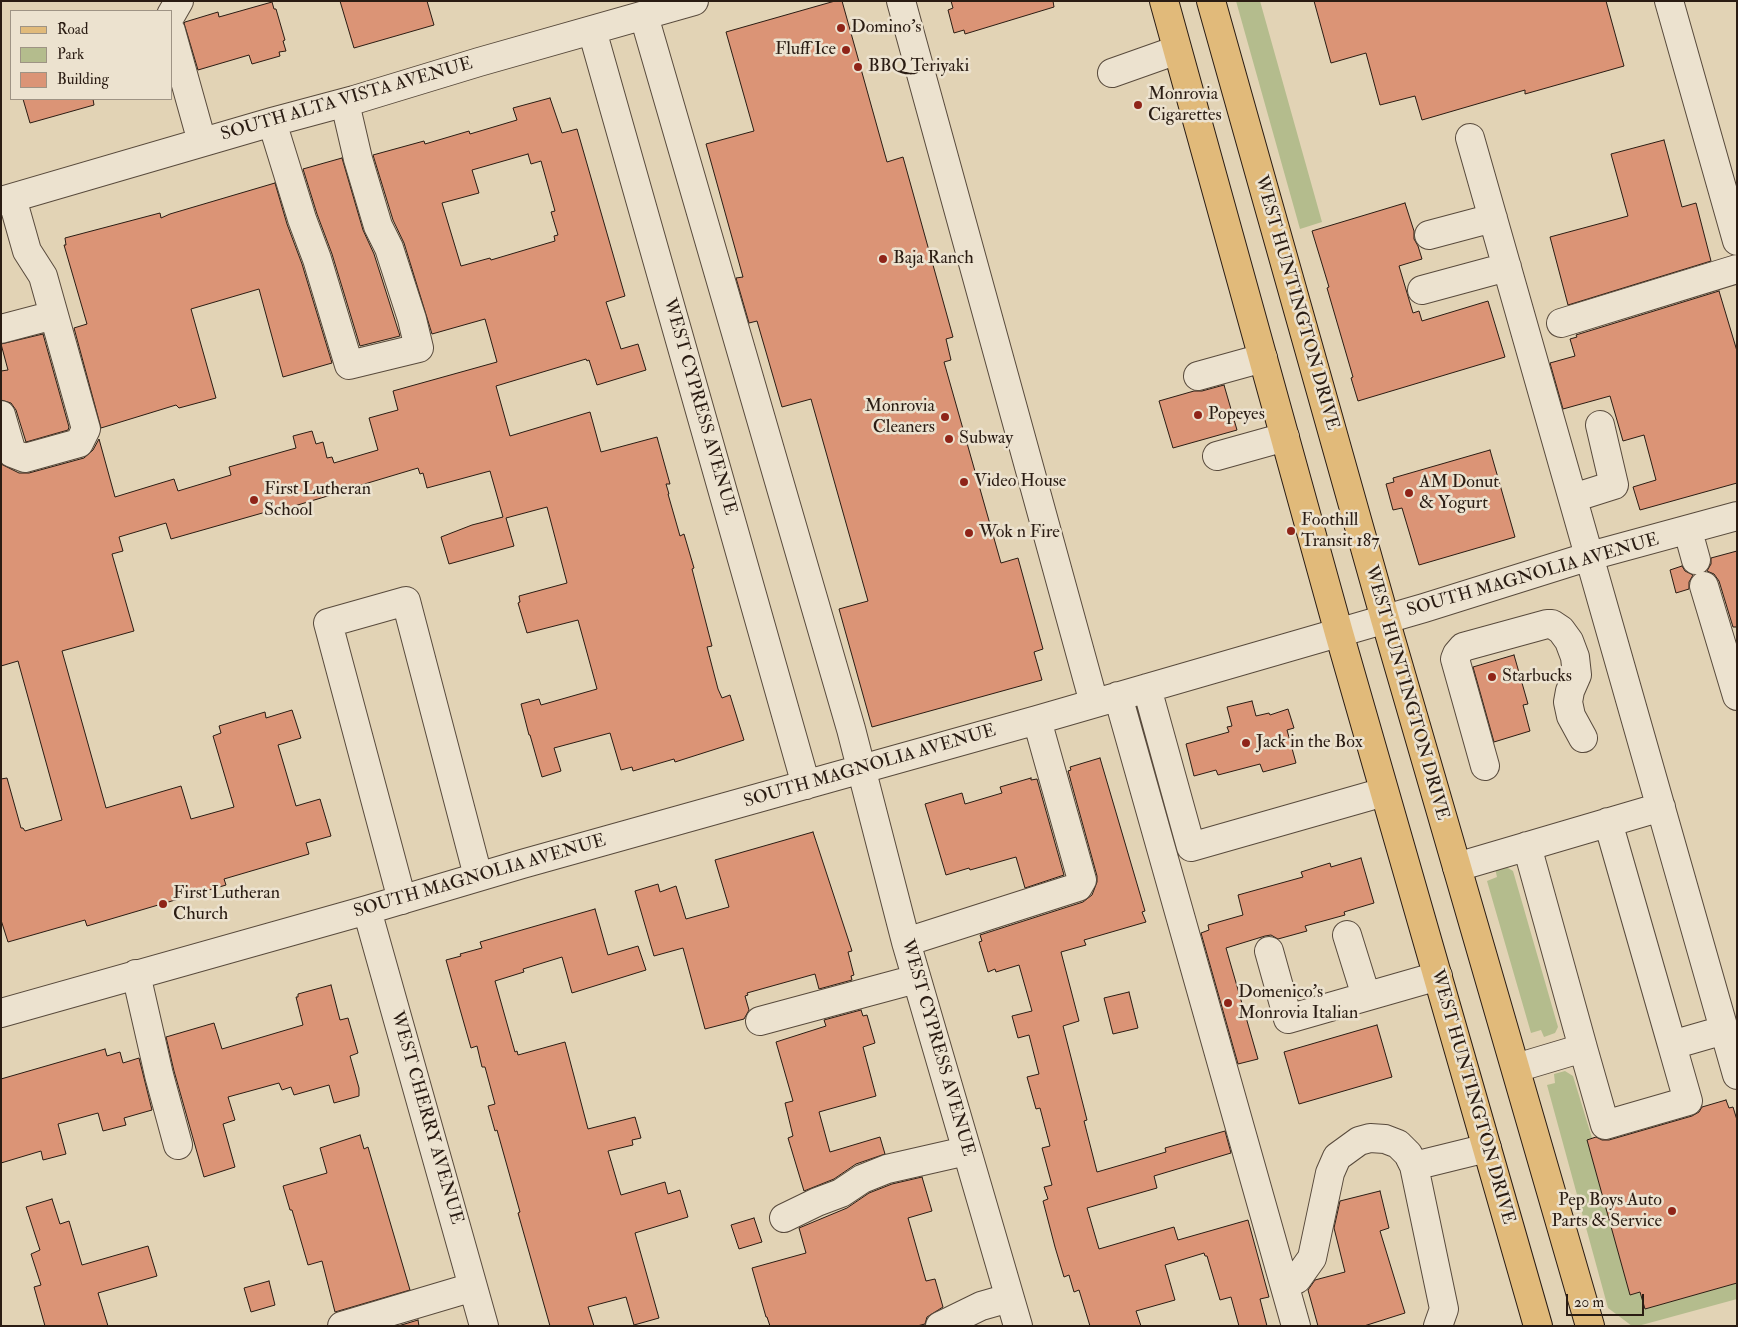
<!DOCTYPE html>
<html>
<head>
<meta charset="utf-8">
<style>
	body { margin:0 }
	#map { position:relative; width:1738px; height:1327px; overflow:hidden; background:#e2d3b5; font-family:"IM FELL Double Pica",serif }
	canvas { display:block }
	.frame { position:absolute; inset:0; border:2px solid #2a1c13; pointer-events:none }
	.legend { position:absolute; left:10px; top:10px; width:162px; height:90px; box-sizing:border-box; background:#ece2cf; border:1px solid #9e9384; margin:0; padding:6px 9px; list-style:none; font-size:15px; color:#2a1c13 }
	.legend li { display:flex; align-items:center; gap:10px; height:25px }
	.legend b { width:25px; border:1px solid #9e9384 }
	.scale { position:absolute; left:1566px; top:1294px; width:78px; height:22px; box-sizing:border-box; border:2px solid #2a1c13; border-top:0; padding-left:6px; font-size:15px; line-height:18px; white-space:nowrap; color:#2a1c13; -webkit-text-stroke:4px #ece2cf; paint-order:stroke }
</style>
</head>
<body>
<div id="map">
<canvas width="1738" height="1327"></canvas>
<div class="frame"></div>
<ul class="legend">
<li><b style="height:6px;background:#e1ba7a"></b>Road</li>
<li><b style="height:14px;background:#b4bc8d"></b>Park</li>
<li><b style="height:14px;background:#db9476"></b>Building</li>
</ul>
<div class="scale">20 m</div>
</div>
<script>
const ctx = document.querySelector('canvas').getContext('2d');
ctx.lineJoin = 'round';
function paint(path, color) {
  ctx.fillStyle = color;
  ctx.fill(path, 'evenodd');
}
function poly(rows) {
  const path = new Path2D();
  for (const r of rows) {
    path.moveTo(r[0], r[1]);
    for (let i = 2; i < r.length; i += 2) path.lineTo(r[i], r[i + 1]);
  }
  return path;
}
function stroke(path, color, width, dash) {
  ctx.strokeStyle = color;
  ctx.lineWidth = width;
  ctx.lineCap = dash ? 'butt' : 'round';
  ctx.setLineDash(dash || []);
  ctx.stroke(path);
}
function label(font, color, halo, rows, align = 'center') {
  ctx.font = font + ' "IM FELL Double Pica",serif';
  ctx.lineWidth = 5;
  ctx.setLineDash([]);
  ctx.textBaseline = 'middle';
  ctx.strokeStyle = halo;
  ctx.fillStyle = color;
  for (const [text, x, y, turn = 0] of rows) {
    ctx.save();
    ctx.translate(x, y);
    ctx.rotate((+turn || 0) * Math.PI / 180);
    ctx.textAlign = isNaN(turn) ? turn : align;
    if (halo) ctx.strokeText(text, 0, 0);
    ctx.fillText(text, 0, 0);
    ctx.restore();
  }
}
paint(poly([
	[1236,1,1260,1,1322,222,1300,229],
	[1503,865,1513,871,1558,1027,1555,1033,1544,1037,1541,1030,1531,1033,1487,881,1497,877,1495,868],
	[1565,1071,1573,1076,1592,1138,1587,1140,1630,1295,1640,1292,1645,1309,1737,1283,1737,1299,1638,1326,1632,1326,1608,1308,1547,1085,1555,1083,1554,1074]
]), '#b4bc8d');
const building = poly([
	[340,1,427,1,434,25,354,48,340,1],
	[835,1,842,1,887,162,903,157,953,337,946,339,951,360,944,362,1001,563,1018,558,1043,649,1034,652,1042,680,872,727,839,609,868,601,811,399,782,407,757,321,749,323,736,278,743,277,706,144,754,131,726,32,835,1],
	[951,1,1053,1,1054,7,965,34,964,30,954,33,948,10,953,8,951,1],
	[1314,1,1606,1,1624,66,1525,94,1525,90,1422,120,1415,96,1380,105,1366,53,1331,63,1314,1],
	[272,2,274,9,276,9,285,40,283,41,286,51,279,52,280,56,252,64,249,55,198,70,184,23,185,22,218,12,219,17,272,2],
	[550,98,562,133,577,129,625,296,606,302,621,349,638,344,646,370,597,385,589,360,587,361,586,359,496,386,510,436,590,412,601,452,657,437,670,484,666,484,669,494,668,494,680,536,684,534,694,568,692,569,712,646,707,647,718,689,722,698,730,695,744,740,675,762,674,759,633,771,632,767,621,770,610,733,554,748,561,771,542,777,530,735,529,735,521,704,539,699,541,705,597,689,578,620,527,633,518,603,520,602,519,596,567,583,547,507,506,518,514,546,449,564,441,537,472,525,503,517,490,471,427,488,423,473,420,474,418,468,331,494,331,495,281,510,280,508,171,539,166,523,119,537,123,551,112,554,134,631,62,651,106,808,181,786,191,819,234,807,213,736,221,733,219,726,265,712,266,718,292,710,301,738,278,745,296,806,320,799,331,836,306,843,309,854,224,879,226,885,87,926,85,920,8,942,1,920,1,779,7,778,21,828,23,828,25,831,62,820,18,661,1,666,1,464,19,473,29,473,84,458,93,450,99,439,115,497,174,479,178,491,231,475,229,467,296,448,293,436,312,431,316,444,323,442,327,458,332,457,334,463,378,450,369,418,398,410,393,391,497,362,485,319,432,334,404,243,393,220,373,155,424,141,425,144,469,131,470,134,517,120,513,108,550,98],
	[528,154,531,164,541,161,555,211,551,212,558,235,554,236,555,241,491,260,490,258,461,266,442,203,479,193,472,170,528,154],
	[23,99,93,99,94,105,30,123,23,99],
	[1664,140,1682,207,1696,203,1711,261,1568,305,1550,237,1628,216,1611,154,1664,140],
	[342,158,363,230,374,254,400,336,360,346,332,254,317,214,303,169,342,158],
	[275,183,287,224,302,264,332,363,283,377,259,289,191,309,216,398,179,408,176,405,101,428,74,328,87,324,64,245,66,245,65,238,160,213,161,218,170,214,275,183],
	[1405,203,1414,231,1414,239,1418,246,1422,259,1399,266,1413,313,1419,311,1422,321,1488,301,1505,357,1358,401,1351,378,1353,377,1327,288,1329,287,1312,231,1405,203],
	[1719,291,1737,351,1737,483,1640,510,1633,487,1656,480,1644,435,1623,441,1610,396,1563,409,1550,363,1575,356,1570,339,1577,337,1576,335,1719,291],
	[43,334,69,427,68,430,26,442,16,410,11,403,1,400,1,371,8,370,1,344,43,334],
	[1224,385,1237,430,1173,448,1159,401,1194,391,1202,391,1224,385],
	[1490,450,1515,537,1419,565,1402,508,1393,510,1386,484,1394,482,1393,478,1490,450],
	[1737,551,1737,627,1733,627,1719,581,1714,574,1707,571,1711,564,1711,558,1737,551],
	[1682,566,1685,571,1693,575,1689,582,1689,589,1676,593,1670,570,1682,566],
	[1514,655,1528,704,1523,705,1530,731,1494,742,1473,667,1514,655],
	[1252,701,1256,716,1269,713,1270,715,1288,709,1294,728,1287,730,1296,763,1263,772,1260,764,1218,775,1216,770,1194,776,1186,744,1229,732,1227,727,1232,726,1227,707,1252,701],
	[1100,758,1145,911,1142,912,1146,922,1084,940,1086,945,1061,952,1079,1021,1063,1026,1087,1120,1084,1121,1097,1172,1166,1152,1165,1148,1225,1131,1231,1153,1154,1176,1157,1188,1087,1208,1099,1249,1174,1227,1178,1240,1248,1220,1269,1297,1260,1299,1267,1326,1239,1326,1231,1297,1220,1300,1207,1256,1205,1256,1204,1253,1165,1265,1175,1300,1136,1311,1141,1326,1090,1326,1079,1290,1074,1292,1069,1275,1064,1277,1055,1247,1043,1201,1048,1199,1044,1187,1052,1185,1042,1148,1050,1146,1040,1108,1036,1109,1027,1077,1039,1074,1029,1035,1018,1038,1012,1016,1032,1011,1019,965,996,972,995,969,988,972,979,942,982,941,980,935,1083,902,1092,895,1097,882,1097,876,1068,771,1071,770,1070,767,1100,758],
	[1031,778,1031,780,1037,779,1064,875,1025,888,1016,857,970,870,969,868,946,875,925,804,962,793,965,804,1002,793,1000,787,1031,778],
	[813,832,852,951,848,952,854,975,851,976,852,980,819,989,815,974,747,993,748,995,745,996,749,1010,744,1019,705,1029,683,948,654,956,635,891,658,884,660,892,676,886,686,919,729,907,715,860,813,832],
	[1361,858,1374,903,1344,912,1345,915,1305,926,1307,931,1278,939,1271,935,1265,936,1226,948,1258,1059,1238,1064,1201,933,1209,930,1208,925,1243,915,1238,895,1303,877,1301,872,1330,863,1331,867,1361,858],
	[595,909,608,955,638,946,646,970,572,993,562,957,523,969,524,972,495,981,515,1052,517,1051,518,1055,565,1042,588,1129,635,1117,641,1138,632,1140,633,1145,608,1151,621,1195,665,1182,668,1194,680,1190,688,1217,635,1233,659,1318,634,1325,626,1297,588,1307,594,1326,550,1326,518,1213,520,1212,497,1130,495,1131,488,1106,495,1104,485,1067,482,1067,477,1046,471,1048,446,960,461,956,460,954,482,948,480,942,595,909],
	[331,985,340,1020,348,1018,358,1053,350,1056,359,1088,359,1096,334,1103,329,1085,294,1095,291,1087,282,1090,279,1083,228,1097,235,1120,223,1124,235,1167,204,1177,174,1071,166,1037,214,1023,222,1049,303,1025,296,997,298,997,298,994,331,985],
	[1129,992,1138,1028,1113,1034,1104,998,1129,992],
	[861,1010,863,1016,867,1015,875,1043,863,1047,876,1096,819,1112,830,1152,880,1137,885,1154,856,1164,834,1179,804,1191,788,1138,793,1136,785,1103,793,1101,776,1042,826,1026,824,1020,861,1010],
	[1377,1025,1392,1077,1299,1104,1284,1052,1377,1025],
	[105,1049,107,1056,120,1052,123,1063,139,1058,152,1110,124,1118,126,1125,103,1131,98,1113,58,1124,66,1154,43,1160,41,1151,1,1163,1,1079,105,1049],
	[1726,1100,1729,1108,1733,1107,1737,1120,1737,1283,1645,1309,1640,1292,1630,1295,1587,1140,1596,1137,1602,1140,1609,1140,1692,1116,1699,1112,1702,1107,1726,1100],
	[360,1135,364,1149,368,1147,410,1290,335,1312,322,1261,308,1265,292,1210,290,1210,283,1186,327,1173,320,1148,360,1135],
	[922,1177,932,1211,908,1218,926,1281,935,1279,943,1307,927,1317,925,1324,917,1326,770,1326,767,1317,766,1317,752,1268,806,1253,799,1228,847,1208,869,1193,892,1184,922,1177],
	[1380,1191,1389,1228,1380,1231,1405,1313,1364,1326,1318,1326,1308,1290,1315,1280,1345,1272,1334,1228,1340,1201,1380,1191],
	[52,1199,60,1224,69,1221,82,1265,148,1246,157,1276,98,1293,108,1326,45,1326,34,1287,41,1285,31,1254,40,1250,26,1207,52,1199],
	[754,1218,762,1242,739,1249,731,1225,754,1218],
	[269,1281,275,1305,251,1312,244,1288,269,1281],
	[418,1320,419,1326,398,1326,418,1320]
]);
paint(building, '#db9476');
stroke(building, '#2a1c13', 1);
const minor = poly([
	[901,1,1094,703],
	[1669,1,1737,241],
	[171,15,179,1],
	[644,16,851,729,906,942,1018,1326],
	[592,30,806,785],
	[171,31,202,142],
	[1112,73,1177,50],
	[272,122,302,219,317,259,349,365,419,348,412,319,389,248,378,226,358,159,345,103],
	[1470,138,1737,1075],
	[1,201,272,122,354,100,479,62,694,1],
	[1429,235,1493,218],
	[1422,290,1507,267],
	[1561,323,1737,269],
	[1,329,54,315],
	[1198,376,1263,358],
	[1,415,12,453,25,458,79,443,86,429,43,276,27,251,12,198],
	[1217,456,1285,437],
	[1573,498,1614,485,1600,425],
	[1688,531,1696,560],
	[1704,586,1737,696],
	[1147,688,1191,847,1384,792],
	[1118,696,1296,1326],
	[1485,766,1455,659,1457,654,1463,647,1547,624,1552,624,1561,630,1569,641,1575,657,1577,675,1570,691,1568,702,1571,716,1583,738],
	[1608,822,1672,1045],
	[1527,846,1583,1048],
	[1457,867,1661,807],
	[402,900,328,623,406,601,478,876],
	[367,910,484,1326],
	[1347,935,1366,996],
	[906,942,1078,887,1082,880,1037,720],
	[1269,951,1288,1019,1438,976],
	[136,974,159,1075,178,1145],
	[1,1013,367,910,522,864,1037,720,1424,608,1590,556,1737,516],
	[760,1021,916,979],
	[1516,1068,1583,1048,1605,1125,1688,1101,1672,1045,1724,1030],
	[1414,1166,1487,1148],
	[784,1218,817,1202,841,1193,862,1179,887,1169,966,1151],
	[1285,1285,1297,1279,1312,1258,1330,1173,1337,1157,1359,1141,1370,1138,1385,1139,1398,1144,1408,1154,1414,1166,1444,1309,1438,1326],
	[342,1326,473,1287],
	[940,1326,981,1306,1009,1298]
]);
const major = poly([
	[1164,1,1339,633,1538,1326],
	[1211,1,1385,619,1590,1326]
]);
stroke(minor, '#584a3c', 30);
stroke(major, '#2a1c13', 30);
stroke(minor, '#ece2cf', 28);
stroke(major, '#e1ba7a', 28);
for (const [x, y, r, color] of [
	[841,28,5,"#8f2418"],
	[846,50,5,"#8f2418"],
	[858,67,5,"#8f2418"],
	[1138,105,5,"#8f2418"],
	[883,259,5,"#8f2418"],
	[1198,415,5,"#8f2418"],
	[945,417,5,"#8f2418"],
	[949,439,5,"#8f2418"],
	[964,482,5,"#8f2418"],
	[1409,493,5,"#8f2418"],
	[254,500,5,"#8f2418"],
	[1291,531,5,"#8f2418"],
	[969,533,5,"#8f2418"],
	[1492,677,5,"#8f2418"],
	[1246,743,5,"#8f2418"],
	[163,904,5,"#8f2418"],
	[1228,1003,5,"#8f2418"],
	[1672,1211,5,"#8f2418"]
]) {
  const dot = new Path2D();
  dot.arc(x, y, r, 0, 2 * Math.PI);
  ctx.fillStyle = color;
  ctx.fill(dot);
  stroke(dot, '#ece2cf', 2);
}
label('18px', '#2a1c13', '#ece2cf', [
	["Domino's",851,28],
	["Fluff Ice",836,50,"right"],
	["BBQ Teriyaki",868,67],
	["Monrovia",1148,95],
	["Cigarettes",1148,116],
	["Baja Ranch",893,259],
	["Monrovia",935,407,"right"],
	["Cleaners",935,428,"right"],
	["Popeyes",1208,415],
	["Subway",959,439],
	["Video House",974,482],
	["AM Donut",1419,483],
	["& Yogurt",1419,504],
	["First Lutheran",264,490],
	["School",264,511],
	["Foothill",1301,521],
	["Transit 187",1301,542],
	["Wok n Fire",979,533],
	["Starbucks",1502,677],
	["Jack in the Box",1256,743],
	["First Lutheran",173,894],
	["Church",173,915],
	["Domenico's",1238,993],
	["Monrovia Italian",1238,1014],
	["Pep Boys Auto",1662,1201,"right"],
	["Parts & Service",1662,1222,"right"]
], 'left');
label('18px', '#2a1c13', '#ece2cf', [
	["SOUTH ALTA VISTA AVENUE",347,100,-16],
	["WEST HUNTINGTON DRIVE",1296,303,74],
	["WEST CYPRESS AVENUE",699,407,74],
	["SOUTH MAGNOLIA AVENUE",1533,576,-16],
	["WEST HUNTINGTON DRIVE",1406,693,74],
	["SOUTH MAGNOLIA AVENUE",870,767,-16],
	["SOUTH MAGNOLIA AVENUE",480,877,-16],
	["WEST CYPRESS AVENUE",937,1048,74],
	["WEST HUNTINGTON DRIVE",1472,1097,74],
	["WEST CHERRY AVENUE",426,1118,74]
]);
</script>
</body>
</html>
